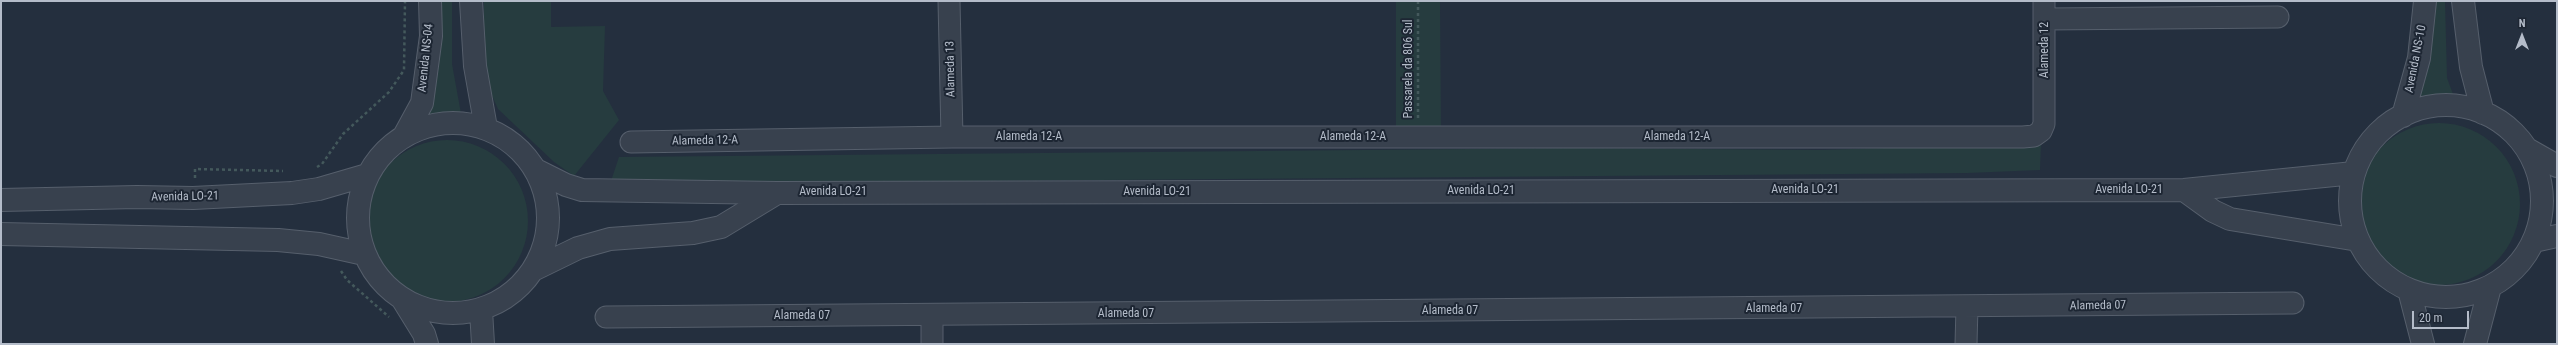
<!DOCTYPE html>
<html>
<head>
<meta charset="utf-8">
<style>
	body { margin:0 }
	#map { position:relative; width:2558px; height:345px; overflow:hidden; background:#242f3e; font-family:"Roboto Condensed",sans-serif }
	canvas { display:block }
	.frame { position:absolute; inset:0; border:2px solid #b4bcc9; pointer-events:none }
	.north { position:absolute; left:2502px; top:16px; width:40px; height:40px; -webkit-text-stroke:3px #1d2633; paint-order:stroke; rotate:0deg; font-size:11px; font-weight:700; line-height:16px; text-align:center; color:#b4bcc9 }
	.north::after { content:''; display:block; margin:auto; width:14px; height:18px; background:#b4bcc9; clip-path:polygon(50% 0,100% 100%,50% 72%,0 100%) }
	.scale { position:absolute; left:2412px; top:311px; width:57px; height:18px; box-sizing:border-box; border:2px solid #b4bcc9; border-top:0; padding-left:5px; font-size:12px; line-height:14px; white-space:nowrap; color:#b4bcc9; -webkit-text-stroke:3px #1d2633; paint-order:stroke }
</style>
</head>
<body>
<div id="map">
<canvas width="2558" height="345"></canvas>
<div class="frame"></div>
<div class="north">N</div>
<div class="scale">20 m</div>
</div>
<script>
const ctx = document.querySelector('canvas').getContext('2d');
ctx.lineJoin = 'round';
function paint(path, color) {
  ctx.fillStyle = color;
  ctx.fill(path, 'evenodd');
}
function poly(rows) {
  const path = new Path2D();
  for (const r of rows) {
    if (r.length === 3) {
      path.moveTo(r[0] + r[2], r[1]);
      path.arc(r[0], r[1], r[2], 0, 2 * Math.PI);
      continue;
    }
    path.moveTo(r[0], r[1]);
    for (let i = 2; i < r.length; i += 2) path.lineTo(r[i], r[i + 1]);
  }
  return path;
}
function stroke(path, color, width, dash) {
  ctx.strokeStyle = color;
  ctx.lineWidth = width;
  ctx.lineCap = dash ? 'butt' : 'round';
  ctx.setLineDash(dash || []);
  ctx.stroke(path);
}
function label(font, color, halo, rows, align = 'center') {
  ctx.font = font + ' "Roboto Condensed",sans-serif';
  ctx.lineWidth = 4;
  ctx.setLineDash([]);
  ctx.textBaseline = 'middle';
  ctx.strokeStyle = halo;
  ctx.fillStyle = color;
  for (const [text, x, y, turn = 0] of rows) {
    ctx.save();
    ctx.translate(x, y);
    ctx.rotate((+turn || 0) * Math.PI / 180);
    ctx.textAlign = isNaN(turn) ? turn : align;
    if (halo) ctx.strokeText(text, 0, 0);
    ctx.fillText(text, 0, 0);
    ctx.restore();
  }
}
paint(poly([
	[436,1,452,1,452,64,462,119,442,118,421,120],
	[484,1,551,1,551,27,605,26,603,91,619,120,574,176,554,162,498,109,487,84,484,60],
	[1396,1,1440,1,1441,132,1396,132],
	[2429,1,2445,1,2447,78,2456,102,2439,100,2418,103,2430,47],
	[2439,204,81],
	[447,221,81],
	[2041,143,2040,170,1968,173,610,184,619,157,1575,148,1820,150]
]), '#263c3f');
const minor = poly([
	[949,1,952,137],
	[2045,19,2278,17],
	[631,142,952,137,2023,137,2034,136,2041,131,2044,124,2044,1],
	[932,315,932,344],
	[606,317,2293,303],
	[1966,344,1967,307]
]);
const tertiary = poly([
	[471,1,475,66,486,128],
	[2463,1,2471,67,2483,113],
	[2446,201,96],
	[2403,116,2419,58,2425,1],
	[453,218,95],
	[404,136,422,103,431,36,430,1],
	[2527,149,2557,166],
	[536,170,566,185,582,190,777,193,2184,190,2354,173],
	[2184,190,2213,211,2230,219,2358,240],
	[1,200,137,197,193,198,292,193,319,189,367,175],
	[1,234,278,240,319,244,364,254],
	[2534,241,2557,236],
	[535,269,578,248,610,239,693,233,721,227,777,193],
	[2409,290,2423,344],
	[403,300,424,334,427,344],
	[481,310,483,344],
	[2475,344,2490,287]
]);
stroke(minor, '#565f6c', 23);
stroke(tertiary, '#565f6c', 24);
stroke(poly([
	[1418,1,1418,118],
	[317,167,322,164,343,134,389,92,404,70,405,1],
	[195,178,195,169,283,171],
	[341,271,347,280,389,317]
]), '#44595c', 2.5, [3, 3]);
stroke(minor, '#38414e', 21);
stroke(tertiary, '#38414e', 22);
label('12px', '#b4bcc9', '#1d2633', [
	["Alameda 12",2045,50,-90],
	["Avenida NS-04",426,58,-84],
	["Avenida NS-10",2416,59,-79],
	["Alameda 13",951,69,-91],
	["Passarela da 806 Sul",1409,69,-90],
	["Alameda 12-A",1029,137],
	["Alameda 12-A",1353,137],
	["Alameda 12-A",1677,137],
	["Alameda 12-A",705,141,-1],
	["Avenida LO-21",1805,190],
	["Avenida LO-21",2129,190],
	["Avenida LO-21",1481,191],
	["Avenida LO-21",833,192],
	["Avenida LO-21",1157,192],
	["Avenida LO-21",185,197,-1],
	["Alameda 07",2098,306,-1],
	["Alameda 07",1774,309],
	["Alameda 07",1450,311],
	["Alameda 07",1126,314],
	["Alameda 07",802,316]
]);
</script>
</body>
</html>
